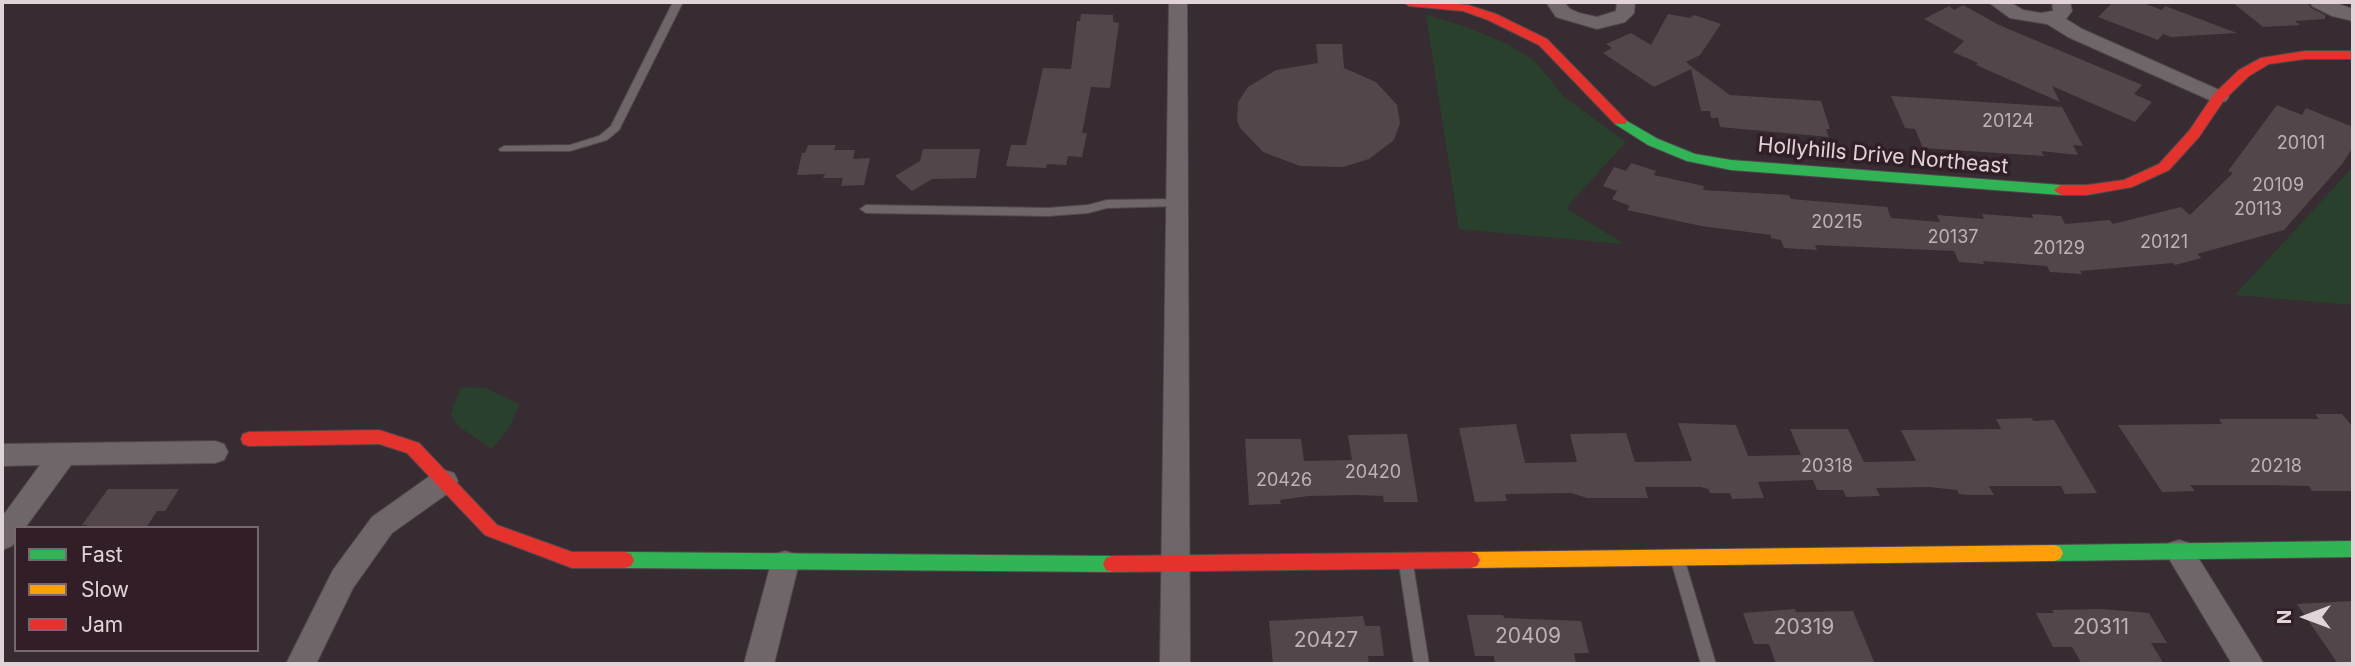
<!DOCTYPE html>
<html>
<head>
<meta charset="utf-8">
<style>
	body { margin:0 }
	#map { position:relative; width:2355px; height:666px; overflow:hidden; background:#372c31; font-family:Inter,sans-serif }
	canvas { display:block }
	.frame { position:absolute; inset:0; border:4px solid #e1d4d9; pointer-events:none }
	.legend { position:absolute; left:14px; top:526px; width:245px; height:126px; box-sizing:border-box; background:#311e26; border:2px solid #77676e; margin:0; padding:9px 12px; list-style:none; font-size:21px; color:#e1d4d9 }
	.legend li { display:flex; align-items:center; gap:14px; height:35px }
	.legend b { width:35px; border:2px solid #77676e }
	.north { position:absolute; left:2271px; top:582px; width:70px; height:70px; -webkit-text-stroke:5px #311e26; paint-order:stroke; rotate:270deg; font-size:19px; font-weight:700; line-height:28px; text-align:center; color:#e1d4d9 }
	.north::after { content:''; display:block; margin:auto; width:24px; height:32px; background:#e1d4d9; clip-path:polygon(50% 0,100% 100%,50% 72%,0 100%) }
</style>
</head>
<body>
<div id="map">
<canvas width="2355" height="666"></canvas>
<div class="frame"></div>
<ul class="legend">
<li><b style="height:9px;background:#30b455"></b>Fast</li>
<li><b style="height:9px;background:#ff9f0a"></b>Slow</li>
<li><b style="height:9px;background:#e5322d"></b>Jam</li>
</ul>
<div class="north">N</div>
</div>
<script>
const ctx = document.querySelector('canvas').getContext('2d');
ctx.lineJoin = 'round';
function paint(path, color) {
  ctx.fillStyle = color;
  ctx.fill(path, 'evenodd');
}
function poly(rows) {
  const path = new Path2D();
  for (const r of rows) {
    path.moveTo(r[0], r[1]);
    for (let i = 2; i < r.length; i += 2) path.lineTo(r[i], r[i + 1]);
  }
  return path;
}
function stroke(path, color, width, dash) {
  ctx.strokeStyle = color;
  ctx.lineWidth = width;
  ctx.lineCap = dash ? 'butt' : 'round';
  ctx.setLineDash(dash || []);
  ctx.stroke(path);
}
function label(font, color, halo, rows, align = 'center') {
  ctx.font = font + ' Inter,sans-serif';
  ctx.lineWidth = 7;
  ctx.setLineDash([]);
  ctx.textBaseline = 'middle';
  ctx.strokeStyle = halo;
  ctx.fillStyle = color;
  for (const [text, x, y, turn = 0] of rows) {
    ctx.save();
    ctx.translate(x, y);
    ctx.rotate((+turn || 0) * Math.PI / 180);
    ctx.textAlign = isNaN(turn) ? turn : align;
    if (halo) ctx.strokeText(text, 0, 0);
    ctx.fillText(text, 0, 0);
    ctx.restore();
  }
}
paint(poly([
	[1426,15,1467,27,1507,44,1534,60,1564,97,1626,142,1566,208,1624,244,1459,229],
	[2353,167,2353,305,2235,295],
	[461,387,485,388,519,404,509,428,492,449,457,425,451,414]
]), '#29412c');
paint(poly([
	[2113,2,2140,2,2162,10,2165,6,2237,33,2171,37,2163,34,2158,40,2098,17],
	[2232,2,2307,2,2311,8,2325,15,2325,19,2295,21,2300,25,2263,27],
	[1963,5,1999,25,2142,85,2134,94,2152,102,2135,122,2052,86,2060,102,1976,65,1978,63,1953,52,1964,41,1924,19,1949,6,1954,10],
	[1081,14,1113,15,1113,22,1119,23,1110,88,1091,87,1082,133,1087,133,1082,157,1068,156,1066,165,1047,164,1046,168,1006,166,1011,145,1026,145,1043,68,1071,69,1077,21,1080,21],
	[1668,14,1690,18,1694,15,1721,24,1700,55,1686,62,1693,68,1730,95,1821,101,1830,129,1826,129,1829,137,1720,127,1718,118,1711,118,1710,111,1701,111,1691,69,1654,87,1603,53,1612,48,1606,44,1631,33,1651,45],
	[1316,44,1342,44,1344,68,1376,82,1397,105,1400,123,1394,140,1369,159,1343,167,1300,166,1263,152,1240,128,1237,120,1238,102,1248,87,1276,70,1318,63],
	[1891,96,2062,107,2083,146,2073,145,2078,155,2041,151,2044,156,1923,148,1915,129,1905,128],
	[2277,105,2302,115,2306,108,2353,127,2353,147,2343,163,2284,230,2197,254,2202,258,2175,265,2173,263,2080,271,2082,274,2050,272,2047,266,1983,261,1984,264,1959,262,1954,251,1815,245,1817,250,1784,248,1781,240,1771,238,1771,235,1701,226,1627,210,1630,206,1612,199,1617,191,1603,186,1614,167,1626,171,1631,163,1656,171,1654,175,1704,186,1703,190,1789,195,1791,199,1887,207,1891,218,1940,222,1937,215,1984,219,1982,214,2033,218,2032,214,2061,216,2065,224,2110,220,2113,224,2181,207,2190,215,2233,173,2228,171],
	[808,145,836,145,834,150,855,150,853,159,870,158,864,185,841,186,843,178,823,178,825,174,797,175,802,153,805,153],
	[923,149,980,149,976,178,932,179,912,191,895,176,920,161],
	[2315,414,2342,414,2353,427,2353,491,2312,491,2309,486,2266,485,2190,485,2195,491,2162,492,2118,425,2222,424,2219,419,2319,419],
	[2032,418,2033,421,2054,420,2097,493,2065,494,2061,486,1989,486,1994,495,1968,495,1959,494,1957,490,1929,487,1876,488,1880,496,1846,497,1843,490,1817,490,1813,480,1758,482,1764,498,1732,499,1730,493,1710,493,1708,489,1701,487,1645,487,1648,498,1587,498,1571,493,1505,494,1507,501,1475,502,1459,428,1516,424,1525,463,1577,462,1570,434,1626,433,1635,462,1692,461,1678,423,1736,425,1748,456,1801,455,1790,429,1848,429,1864,462,1916,461,1901,430,2001,429,1996,419],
	[1407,434,1418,502,1384,502,1383,496,1356,495,1308,496,1280,500,1281,504,1249,505,1245,439,1301,439,1304,461,1352,460,1348,435],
	[108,489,179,489,165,511,157,511,146,528,85,528,87,525,82,525],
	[2353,601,2353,664,2338,664,2297,604],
	[1795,609,1796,612,1853,611,1875,664,1776,664,1769,644,1754,644,1743,613],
	[2102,609,2149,613,2167,643,2151,643,2164,664,2082,664,2072,647,2053,647,2036,613,2054,613,2052,610],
	[1467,615,1503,615,1504,618,1581,621,1589,653,1574,653,1576,664,1495,664,1494,656,1475,656],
	[1363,616,1365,626,1380,626,1384,656,1368,656,1369,664,1273,664,1269,621]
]), '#52464b');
const lane = poly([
	[673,2,683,2,619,130,607,140,570,151,500,151,499,149,504,146,570,145,599,136,611,126,673,2],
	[1176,199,1180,200,1182,203,1180,206,1107,208,1088,213,1048,216,866,213,860,209,866,205,1048,208,1088,205,1107,200,1176,199],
	[1678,555,1683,557,1685,561,1716,664,1701,664,1671,561,1673,557,1678,555],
	[1406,558,1411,560,1413,564,1429,664,1414,664,1399,564,1401,560,1406,558]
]);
const street = poly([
	[1169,2,1187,2,1190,664,1160,664,1169,2],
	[1546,2,1564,2,1570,9,1579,13,1597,17,1616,11,1617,2,1635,2,1634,13,1625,22,1597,29,1556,17,1546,2],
	[1988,2,2010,2,2023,10,2041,13,2053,11,2052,2,2070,2,2072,11,2066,19,2082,29,2226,93,2229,97,2226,101,2219,103,2212,101,2068,37,2047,24,2010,18,1988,2],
	[2310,2,2333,2,2353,9,2353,21,2332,16,2312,6,2310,2],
	[215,441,224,444,228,452,224,460,215,463,71,465,25,528,16,528,16,541,12,546,2,550,2,517,40,465,2,466,2,444,215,441],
	[444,470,454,473,458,481,454,489,392,533,353,588,316,664,286,664,333,570,372,517,434,473,444,470],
	[2179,540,2189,543,2264,664,2232,664,2165,552,2169,543,2179,540],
	[785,551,795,554,799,563,774,664,744,664,771,563,775,554,785,551]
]);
const fast = poly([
	[1620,117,1658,139,1695,154,1731,160,2061,185,2068,190,2061,195,1731,170,1687,161,1648,145,1615,124,1615,118,1620,117],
	[2353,541,2353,557,2054,561,2048,559,2045,553,2048,547,2054,545,2353,541],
	[625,552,1112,556,1118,558,1121,564,1118,570,1112,572,625,568,619,566,616,560,619,554,625,552]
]);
const slow = poly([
	[2054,545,2060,547,2063,553,2060,559,2054,561,1471,568,1465,566,1462,560,1465,554,1471,552,2054,545]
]);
const jam = poly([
	[1403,2,1440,2,1468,5,1496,14,1547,39,1627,121,1625,124,1615,124,1539,45,1488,20,1463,11,1409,6,1403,2],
	[2305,51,2353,51,2353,59,2305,59,2269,64,2249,76,2224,100,2199,137,2169,170,2132,187,2087,195,2061,195,2054,190,2061,185,2087,185,2124,180,2159,164,2189,131,2214,94,2239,70,2261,58,2305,51],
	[379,430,419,443,497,525,572,552,625,552,631,554,634,560,631,566,625,568,572,568,485,535,407,453,379,444,249,446,243,444,241,439,243,434,249,432,379,430],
	[1471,552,1477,554,1480,560,1477,566,1471,568,1112,572,1106,570,1103,564,1106,558,1112,556,1471,552]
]);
stroke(lane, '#51484c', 2);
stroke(street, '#51484c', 2);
stroke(fast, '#51484c', 2);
stroke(slow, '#51484c', 2);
stroke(jam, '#51484c', 2);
paint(lane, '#6e6669');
paint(street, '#6e6669');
paint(fast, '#30b455');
paint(slow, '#ff9f0a');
paint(jam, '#e5322d');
label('18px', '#bdb0b6', null, [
	["20124",2008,122],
	["20101",2301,144],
	["20109",2278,186],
	["20113",2258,210],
	["20215",1837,223],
	["20137",1953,238],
	["20121",2164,243],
	["20129",2059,249],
	["20318",1827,467],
	["20218",2276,467],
	["20420",1373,473],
	["20426",1284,481]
]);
label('21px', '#e1d4d9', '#311e26', [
	["Hollyhills Drive Northeast",1883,156,5]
]);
label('21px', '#bdb0b6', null, [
	["20319",1804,628],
	["20311",2101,628],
	["20409",1528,637],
	["20427",1326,641]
]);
</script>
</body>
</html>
